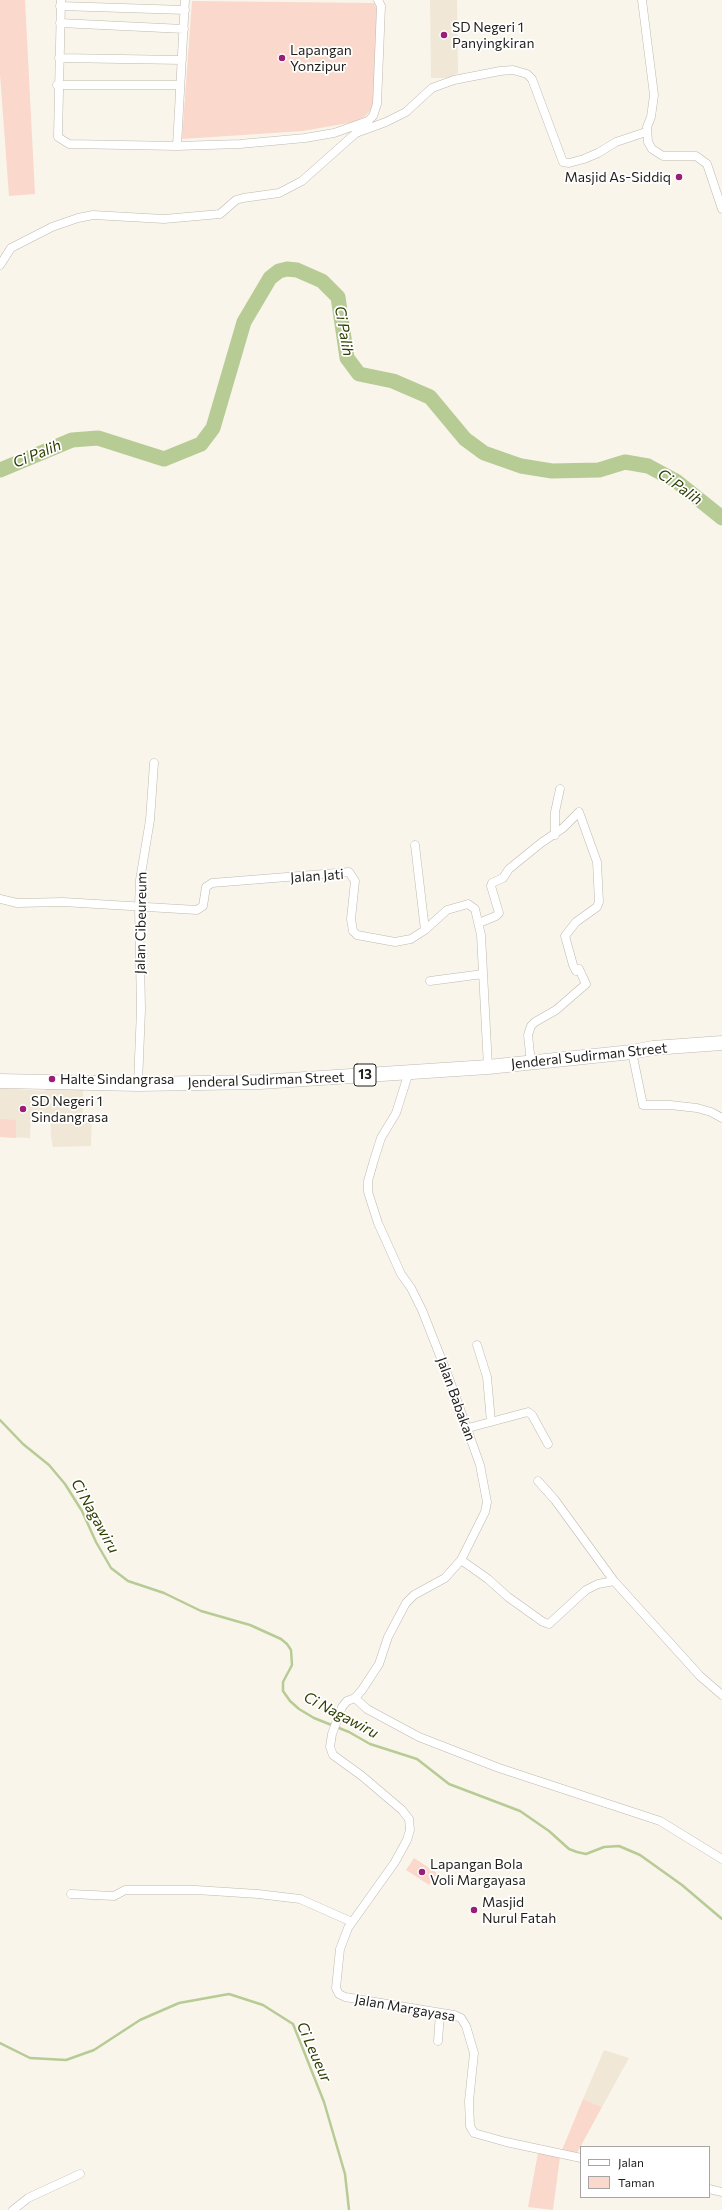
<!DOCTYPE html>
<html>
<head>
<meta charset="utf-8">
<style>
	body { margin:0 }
	#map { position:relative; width:722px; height:2210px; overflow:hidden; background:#faf5eb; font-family:Commissioner,sans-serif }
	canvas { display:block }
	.legend { position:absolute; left:580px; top:2146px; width:130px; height:52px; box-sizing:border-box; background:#fff; border:1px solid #a6a5a4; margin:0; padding:5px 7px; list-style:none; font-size:12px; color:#211f1c }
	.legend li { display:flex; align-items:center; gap:8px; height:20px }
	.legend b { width:20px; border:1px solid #a6a5a4 }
</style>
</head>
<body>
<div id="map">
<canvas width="722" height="2210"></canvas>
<ul class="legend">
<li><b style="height:5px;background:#fff"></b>Jalan</li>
<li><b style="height:11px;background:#fad8cb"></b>Taman</li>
</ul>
</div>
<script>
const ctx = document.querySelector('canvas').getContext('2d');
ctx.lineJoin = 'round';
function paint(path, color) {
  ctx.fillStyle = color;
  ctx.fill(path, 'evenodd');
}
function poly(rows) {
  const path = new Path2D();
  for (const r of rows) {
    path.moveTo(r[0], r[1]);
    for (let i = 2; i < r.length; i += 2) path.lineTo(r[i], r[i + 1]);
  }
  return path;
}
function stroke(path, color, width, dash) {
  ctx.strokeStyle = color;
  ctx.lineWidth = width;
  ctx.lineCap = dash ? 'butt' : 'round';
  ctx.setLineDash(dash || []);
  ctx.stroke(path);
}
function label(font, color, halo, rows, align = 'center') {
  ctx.font = font + ' Commissioner,sans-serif';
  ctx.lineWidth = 3.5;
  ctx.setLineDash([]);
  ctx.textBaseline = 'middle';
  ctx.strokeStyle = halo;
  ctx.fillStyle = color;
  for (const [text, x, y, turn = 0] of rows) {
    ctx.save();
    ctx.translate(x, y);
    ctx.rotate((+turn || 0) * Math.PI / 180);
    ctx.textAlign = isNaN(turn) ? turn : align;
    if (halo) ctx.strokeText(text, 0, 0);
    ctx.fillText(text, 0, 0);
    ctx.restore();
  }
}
paint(poly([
	[430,0,457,0,458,73,449,78,431,78],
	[45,1087,83,1088,83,1113,92,1114,91,1146,53,1147,51,1137,50,1115,31,1115,30,1138,0,1137,0,1088,45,1091],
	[604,2050,629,2058,602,2107,583,2099]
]), '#f0e7d7');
paint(poly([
	[0,0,25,0,35,194,9,196,0,74],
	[192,1,374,3,377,9,374,103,371,110,364,117,354,122,303,131,182,139],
	[0,1119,16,1120,16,1138,0,1137],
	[414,1858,437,1873,429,1885,406,1870],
	[583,2099,602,2107,577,2153,562,2150],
	[538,2153,560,2157,553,2210,528,2207]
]), '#fad8cb');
stroke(poly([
	[0,1420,23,1444,49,1465,65,1484,82,1511,96,1542,111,1568,128,1581,164,1593,201,1611,250,1625,281,1639,287,1644,291,1650,292,1665,283,1682,283,1691,290,1701,299,1709,314,1718,349,1732,370,1744,417,1759,449,1784,520,1811,549,1831,569,1849,577,1852,586,1854,604,1847,619,1846,640,1855,682,1885,722,1919],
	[0,2043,30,2058,66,2060,94,2050,140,2020,179,2003,229,1994,263,2005,293,2024,324,2102,345,2174,349,2210]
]), '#b7cb95', 2.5);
stroke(poly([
	[0,470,72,440,98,438,164,459,201,444,213,428,244,322,270,278,279,271,287,269,297,270,322,281,338,297,347,358,359,374,393,381,430,397,465,439,484,453,521,466,552,471,599,470,625,462,648,466,676,481,722,518]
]), '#b7cb95', 15);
const minor = poly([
	[61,0,58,137,69,144,177,146,240,144,305,138,334,133,368,121,373,116,377,104,381,6,378,0],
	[642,0,654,95,651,117,647,127,648,142,652,149,663,156,696,156,707,164,722,209],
	[60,6,185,10],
	[60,23,184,29],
	[59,58,182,60],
	[57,85,180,85],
	[177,146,185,0],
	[0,265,11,248,52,227,78,218,93,215,164,219,220,214,236,200,243,198,279,193,302,181,356,133,386,122,406,112,432,88,454,80,500,71,513,70,527,74,532,79,563,162,569,163,584,159,598,153,616,142,646,132],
	[555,835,555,812,560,789],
	[415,845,425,930],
	[0,899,17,903,63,902,197,910,203,906,206,887,212,883,349,872,355,881,351,919,353,931,357,935,395,942,411,939,425,930,447,910,468,904,475,909,481,935,488,1067],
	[479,923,496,916,499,913,491,886,492,883,503,878,509,869,541,843,563,828,579,812,597,862,599,902,597,907,576,922,565,936,573,965,576,971,579,969,586,984,556,1010,535,1022,531,1026,528,1035,531,1063],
	[430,981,483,974],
	[632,1052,643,1105,670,1105,697,1108,711,1112,722,1118],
	[409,1072,396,1113,381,1138,374,1160,368,1181,368,1192,378,1223,401,1274,411,1288,422,1310,450,1381,480,1465,487,1502,485,1512,461,1560,445,1578,414,1595,406,1603,388,1637,379,1664,362,1690,355,1698,347,1701,342,1707,332,1734,330,1747,333,1755,362,1776,402,1810,409,1819,410,1830,407,1840,395,1862,348,1928,340,1949,336,1988,339,1994,345,1997,454,2015,461,2018,466,2026,474,2053,469,2101,470,2126,474,2133,506,2142,581,2158],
	[138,1084,141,1009,139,907,140,880,150,820,154,763],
	[477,1345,487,1377,491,1422],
	[468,1428,528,1412,532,1415,548,1444],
	[538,1481,555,1500,614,1581],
	[461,1560,488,1579,508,1597,543,1622,549,1624,586,1590,598,1584,614,1581,700,1676,722,1695],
	[355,1698,367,1709,419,1737,499,1768,660,1821,722,1859],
	[71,1894,114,1896,125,1890,196,1890,258,1894,300,1899,352,1922],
	[438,2041,440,2013],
	[709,2189,722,2192],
	[13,2210,28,2198,80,2174]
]);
const trunk = poly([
	[0,1081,138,1084,260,1082,488,1067,632,1052,653,1048,722,1043]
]);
stroke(minor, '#beb9b0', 9);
stroke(trunk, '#beb9b0', 15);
stroke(minor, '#fff', 8);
stroke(trunk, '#fff', 14);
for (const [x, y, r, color] of [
	[444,35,4,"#991e77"],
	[282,58,4,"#991e77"],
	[679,177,4,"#991e77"],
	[52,1079,4,"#991e77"],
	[23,1109,4,"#991e77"],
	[422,1872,4,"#991e77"],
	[474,1910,4,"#991e77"]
]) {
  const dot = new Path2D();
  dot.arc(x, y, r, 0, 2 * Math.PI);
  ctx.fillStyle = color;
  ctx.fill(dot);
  stroke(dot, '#fff', 1.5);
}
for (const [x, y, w] of [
	[365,1075,22]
]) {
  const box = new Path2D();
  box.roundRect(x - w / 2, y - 11, w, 22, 3);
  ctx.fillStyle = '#fff';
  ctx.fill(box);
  stroke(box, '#211f1c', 1);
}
label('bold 13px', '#211f1c', null, [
	["13",365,1075]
]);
label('14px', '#211f1c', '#fff', [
	["SD Negeri 1",452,27],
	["Panyingkiran",452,43],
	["Lapangan",290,50],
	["Yonzipur",290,66],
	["Masjid As-Siddiq",671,177,"right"],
	["Halte Sindangrasa",60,1079],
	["SD Negeri 1",31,1101],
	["Sindangrasa",31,1117],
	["Lapangan Bola",430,1864],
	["Voli Margayasa",430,1880],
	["Masjid",482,1902],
	["Nurul Fatah",482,1918]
], 'left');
label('14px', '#211f1c', '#fff', [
	["Jalan Jati",317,876,-4],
	["Jalan Cibeureum",141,923,-89],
	["Jenderal Sudirman Street",589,1056,-6],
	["Jenderal Sudirman Street",266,1080,-2],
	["Jalan Babakan",456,1399,70],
	["Jalan Margayasa",405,2008,10]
]);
label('italic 15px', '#2e3e00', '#fff', [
	["Ci Palih",344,331,80],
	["Ci Palih",37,454,-22],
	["Ci Palih",680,487,35],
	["Ci Nagawiru",95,1516,61],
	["Ci Nagawiru",341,1715,28],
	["Ci Leueur",314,2052,66]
]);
</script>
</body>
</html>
